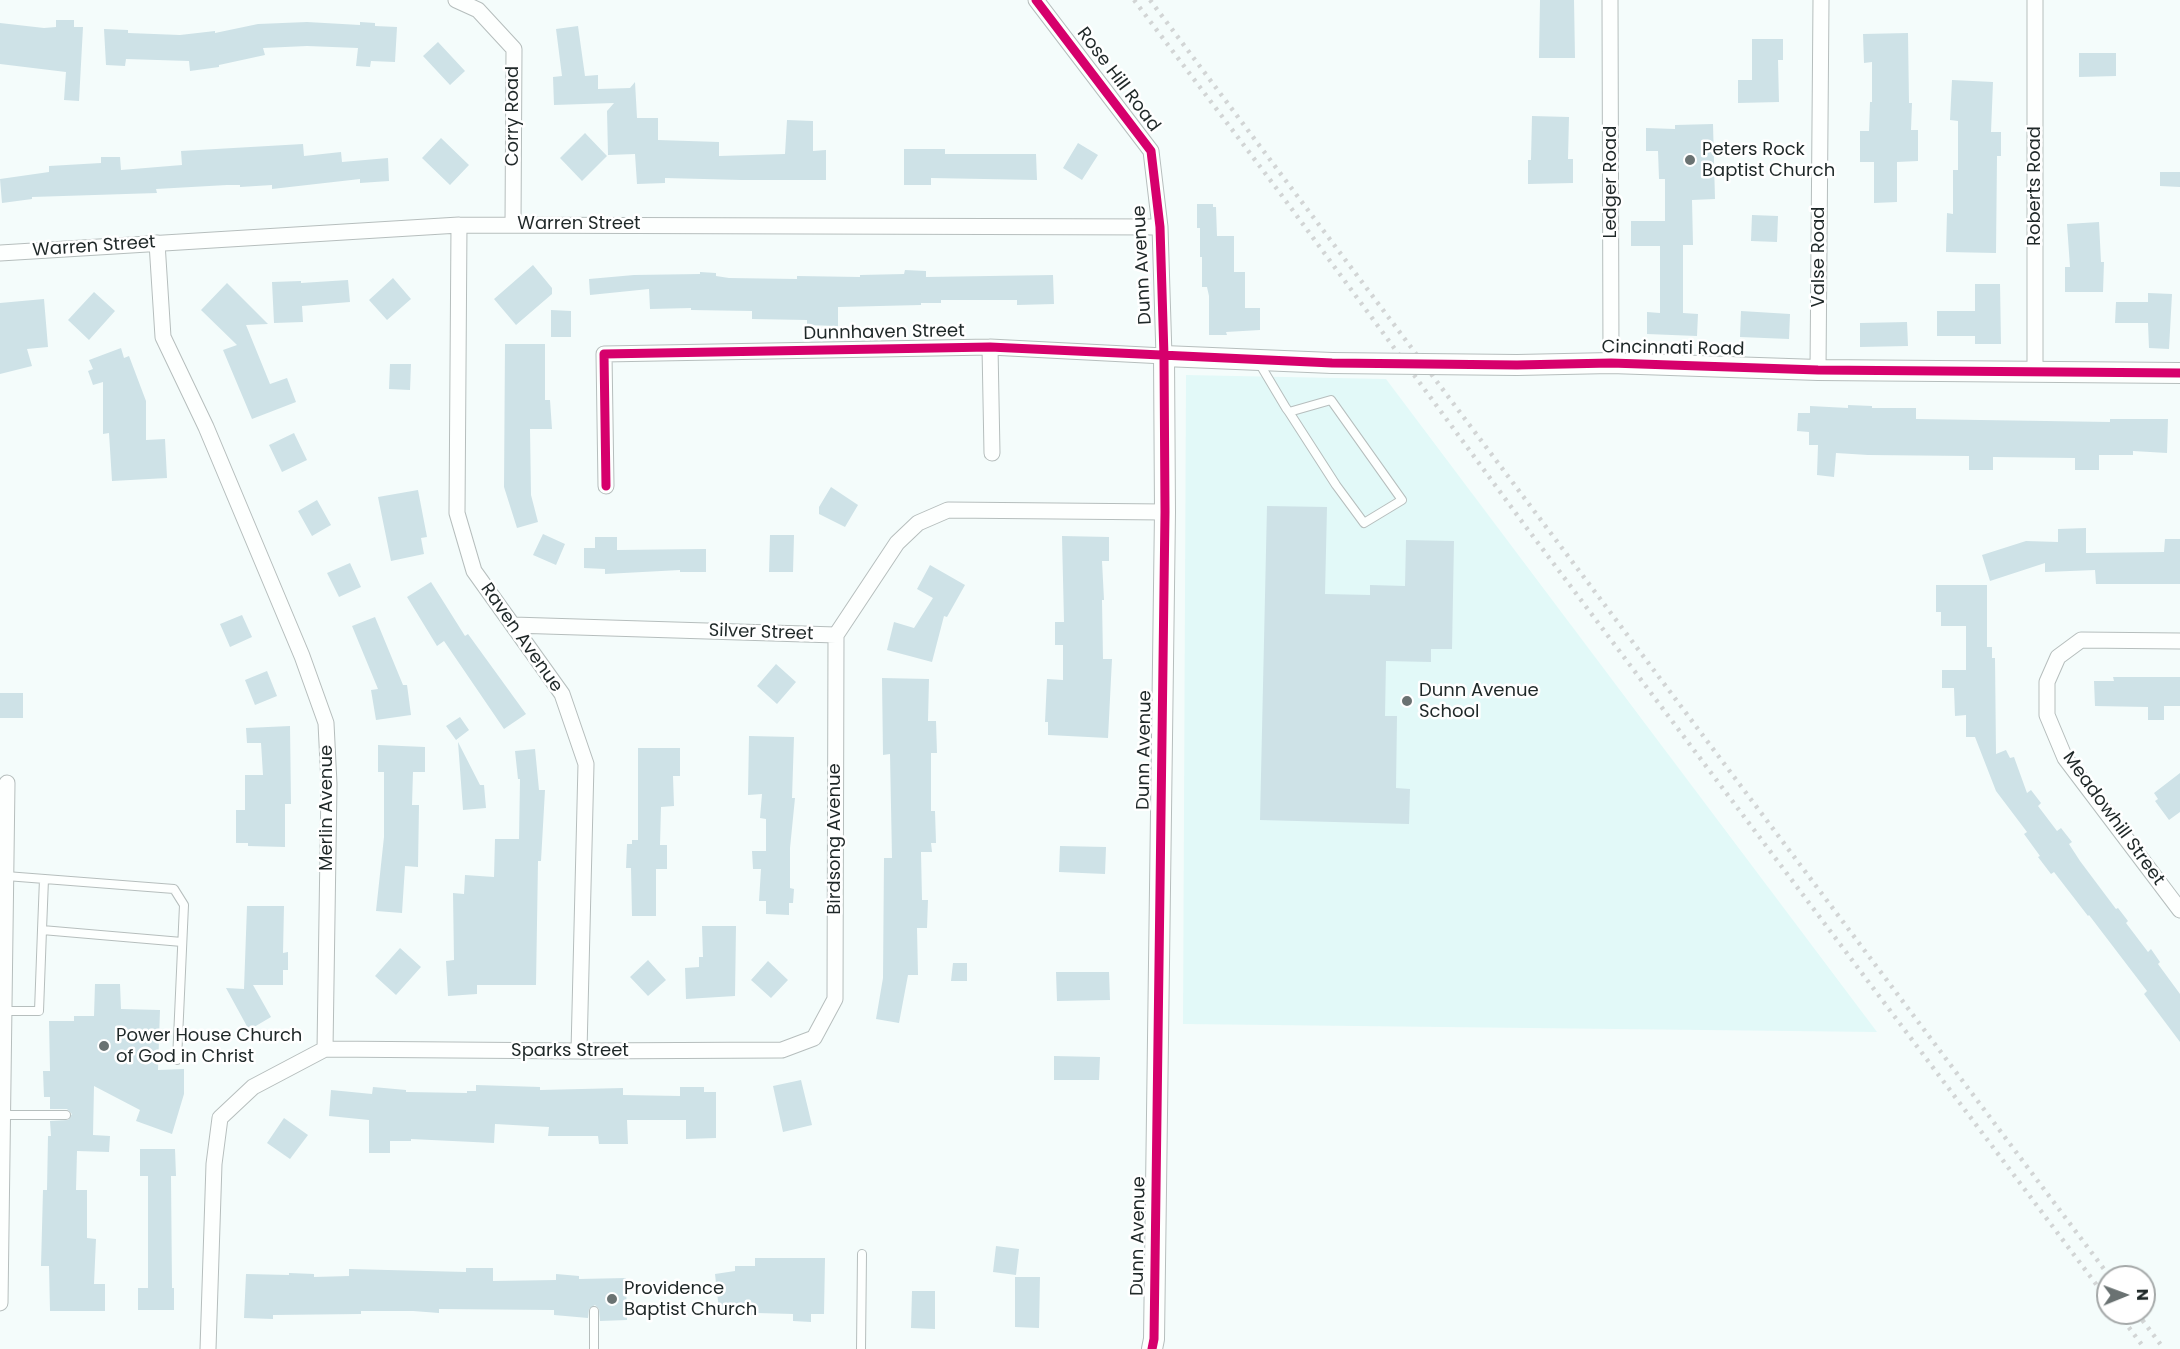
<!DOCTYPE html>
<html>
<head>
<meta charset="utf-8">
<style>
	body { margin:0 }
	#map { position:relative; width:2180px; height:1349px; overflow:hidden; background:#f4fcfb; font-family:Poppins,sans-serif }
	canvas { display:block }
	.north { position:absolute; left:2096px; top:1265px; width:60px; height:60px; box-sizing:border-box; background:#fff; border:2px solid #a5a9a9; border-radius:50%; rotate:89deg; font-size:16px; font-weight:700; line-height:24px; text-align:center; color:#1f2828 }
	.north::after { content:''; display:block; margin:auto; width:21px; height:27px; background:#6a7272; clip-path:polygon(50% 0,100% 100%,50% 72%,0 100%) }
</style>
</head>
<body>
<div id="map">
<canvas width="2180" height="1349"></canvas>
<div class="north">N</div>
</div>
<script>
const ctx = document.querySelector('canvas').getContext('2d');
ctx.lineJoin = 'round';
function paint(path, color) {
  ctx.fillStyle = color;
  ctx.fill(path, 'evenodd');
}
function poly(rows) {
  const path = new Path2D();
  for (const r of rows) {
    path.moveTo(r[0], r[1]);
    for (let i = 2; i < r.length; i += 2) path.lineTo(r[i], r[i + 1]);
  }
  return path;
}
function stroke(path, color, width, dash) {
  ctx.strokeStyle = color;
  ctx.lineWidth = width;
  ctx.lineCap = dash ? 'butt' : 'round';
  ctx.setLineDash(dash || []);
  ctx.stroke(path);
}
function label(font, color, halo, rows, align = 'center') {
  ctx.font = font + ' Poppins,sans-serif';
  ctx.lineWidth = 5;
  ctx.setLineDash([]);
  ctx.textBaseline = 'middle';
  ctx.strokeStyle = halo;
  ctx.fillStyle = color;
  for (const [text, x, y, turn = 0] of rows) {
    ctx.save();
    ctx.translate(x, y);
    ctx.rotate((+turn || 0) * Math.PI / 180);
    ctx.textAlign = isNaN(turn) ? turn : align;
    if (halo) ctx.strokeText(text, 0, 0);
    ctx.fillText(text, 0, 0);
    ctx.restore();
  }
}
paint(poly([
	[1186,375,1386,379,1877,1032,1183,1024]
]), '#e2f9f8');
paint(poly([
	[1540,0,1574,0,1575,58,1539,58],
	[56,20,74,20,74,27,83,27,79,101,64,100,66,72,0,64,0,23,44,28,56,27],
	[307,22,360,25,360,22,375,23,375,26,397,27,395,62,371,61,370,67,356,66,358,48,307,46,263,48,265,55,219,65,219,67,190,71,189,61,126,59,125,66,106,65,104,29,128,30,128,33,180,35,215,31,215,33,258,24],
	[578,26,585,76,598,75,598,89,630,88,635,82,637,118,658,118,658,140,719,142,719,156,785,154,787,120,813,121,813,151,826,150,826,180,742,180,665,178,665,183,637,184,635,154,608,155,607,111,614,103,554,105,553,77,562,76,556,29],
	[1908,33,1909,103,1912,103,1911,130,1918,130,1918,161,1897,162,1897,202,1874,203,1874,162,1860,162,1860,131,1869,131,1870,102,1872,102,1872,62,1864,63,1863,34],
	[1752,39,1783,39,1783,60,1778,60,1779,102,1738,103,1738,80,1752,80],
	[438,42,465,71,450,85,423,56],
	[2079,53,2116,53,2116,76,2079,77],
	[1952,80,1993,82,1991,132,2001,132,2001,156,1997,156,1996,253,1946,252,1947,213,1953,214,1953,170,1958,170,1958,121,1950,120],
	[1532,116,1569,117,1568,159,1573,159,1573,183,1528,184,1528,160,1531,160],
	[1713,124,1715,199,1692,200,1693,245,1683,245,1683,313,1698,314,1697,336,1647,334,1647,312,1660,313,1660,246,1631,246,1631,221,1665,221,1665,179,1659,179,1658,151,1646,151,1646,128,1675,129,1675,125],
	[585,133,607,156,582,181,560,158],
	[441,138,469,165,450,185,422,158],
	[1078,143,1098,155,1082,180,1063,168],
	[303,144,304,156,341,152,342,162,388,158,389,181,360,183,360,179,272,189,272,185,240,187,240,185,227,185,156,189,157,193,32,197,32,199,2,203,0,179,49,172,49,166,101,163,101,157,120,157,121,170,182,165,181,151],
	[904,149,945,149,945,154,1036,154,1037,180,931,178,931,185,904,185],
	[2160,172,2180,172,2180,187,2160,186],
	[1197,204,1213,204,1213,207,1216,207,1217,236,1234,236,1234,272,1245,272,1245,308,1260,308,1260,330,1226,332,1227,335,1209,335,1209,296,1207,287,1202,287,1202,257,1200,257,1200,228,1197,228],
	[1752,215,1778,216,1777,242,1751,241],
	[2099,222,2101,262,2104,262,2103,292,2065,292,2065,267,2070,267,2067,224],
	[533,265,552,288,552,294,516,325,494,299],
	[905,270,926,271,926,277,1053,275,1054,304,1017,305,1017,300,941,300,941,303,921,303,921,305,838,307,838,326,807,325,807,320,752,319,752,311,691,310,691,308,650,309,649,289,590,295,589,279,634,275,700,274,700,272,716,273,716,276,729,278,797,279,797,276,860,277,860,275,904,274],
	[393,278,411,299,387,320,369,300],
	[348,280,350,302,302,306,303,322,274,323,272,282,301,281,301,283],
	[227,283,268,324,246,325,270,384,287,378,296,402,252,419,223,350,237,345,201,310],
	[1975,284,2000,284,2001,344,1975,344,1975,336,1937,336,1937,311,1975,311],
	[94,292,115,311,89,340,68,320],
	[2148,293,2172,294,2169,349,2149,348,2148,323,2115,323,2116,302,2148,302],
	[44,299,48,347,27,349,32,366,0,374,0,303],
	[551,310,571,311,571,337,551,337],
	[1741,311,1790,314,1789,339,1740,337],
	[1907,322,1908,346,1860,347,1860,323],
	[505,344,545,344,545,400,550,400,552,429,530,429,531,495,538,522,517,528,504,487],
	[121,348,124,358,129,356,146,401,146,440,165,439,167,478,112,481,109,433,103,434,103,382,93,385,88,371,93,369,89,360],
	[390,364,411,364,410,390,389,389],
	[1848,405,1872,406,1872,408,1916,408,1916,419,2110,422,2110,419,2168,419,2167,453,2133,451,2133,455,2099,455,2099,470,2075,470,2075,458,1993,457,1993,470,1969,470,1969,456,1868,455,1836,453,1834,477,1817,475,1818,445,1809,445,1809,432,1797,431,1798,413,1810,413,1810,406,1848,408],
	[294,433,307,460,282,472,269,445],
	[831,487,858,505,845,527,819,514,819,507],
	[418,490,427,537,421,538,424,554,391,561,378,497],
	[317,500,331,525,312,536,298,511],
	[1267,506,1327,507,1325,594,1370,595,1370,585,1405,586,1406,540,1454,541,1452,649,1431,649,1431,662,1386,661,1385,716,1397,716,1396,788,1410,789,1409,824,1260,820],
	[2086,528,2086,553,2164,552,2165,539,2180,539,2180,584,2096,584,2095,570,2045,572,2045,563,1990,581,1982,555,2026,541,2058,542,2058,529],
	[543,534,565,544,556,565,533,555],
	[770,535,794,535,793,572,769,572],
	[1062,536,1109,537,1109,561,1102,561,1104,600,1102,600,1103,659,1112,659,1108,738,1048,735,1048,722,1045,722,1047,679,1063,680,1063,645,1055,645,1055,622,1064,622],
	[595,537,617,537,617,550,706,549,706,572,680,572,680,570,605,574,605,569,584,568,584,548,595,548],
	[350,563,361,587,339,597,327,573],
	[930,565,965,585,947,617,944,616,932,662,887,650,894,622,914,628,933,598,917,589],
	[431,582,465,636,468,634,526,714,504,729,444,641,437,646,407,597],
	[1936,585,1987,585,1987,647,1992,647,1992,658,1995,658,1996,754,2006,750,2010,758,2014,757,2027,793,2031,790,2041,803,2038,806,2057,831,2061,828,2072,842,2069,844,2080,861,2116,909,2118,908,2128,921,2126,923,2148,952,2151,949,2160,962,2158,964,2180,994,2180,1042,2144,994,2147,991,2089,915,2088,916,2054,872,2051,874,2038,857,2040,856,2024,834,2027,832,1996,791,1975,737,1966,737,1966,715,1955,716,1954,688,1942,688,1942,670,1966,670,1966,626,1941,626,1941,612,1936,612],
	[242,615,252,637,230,647,220,624],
	[375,617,403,685,407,685,411,715,376,720,371,690,378,689,352,626],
	[776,664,796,682,777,704,757,686],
	[267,671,277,696,255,705,245,680],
	[2113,677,2180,677,2180,706,2164,706,2164,720,2148,720,2148,707,2095,706,2094,681,2114,681],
	[882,678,929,679,928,721,936,721,937,753,931,753,931,811,935,811,936,843,931,843,932,852,921,852,922,900,928,900,927,928,917,928,918,975,908,975,899,1023,876,1019,883,978,884,858,892,858,890,754,883,755],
	[0,693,23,693,23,718,0,718],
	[460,717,469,730,456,740,446,726],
	[290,726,291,804,285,804,285,847,248,846,248,843,236,843,236,810,245,810,245,775,263,775,261,743,247,743,246,728],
	[749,736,794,737,792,798,795,798,790,848,790,888,794,889,793,903,789,903,789,915,766,914,766,901,759,901,761,869,753,869,752,851,766,851,766,819,760,818,762,794,748,795],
	[458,742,480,785,484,785,486,808,463,810],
	[378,745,425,747,425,772,413,772,412,805,419,805,418,867,405,866,402,913,376,911,384,837,384,772,378,772],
	[638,748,680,748,680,776,673,776,674,806,661,807,660,845,667,845,667,869,656,869,656,916,632,916,631,868,626,868,627,844,632,844,632,840,638,840],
	[535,749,539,790,545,790,541,861,538,861,536,985,477,985,477,994,448,996,446,961,454,960,453,893,464,894,465,875,494,877,495,839,519,839,520,779,518,779,515,751],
	[2180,773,2180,812,2169,820,2155,801,2158,799,2154,793],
	[1060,846,1106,847,1105,874,1059,872],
	[247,906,284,906,283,953,288,952,288,970,283,970,283,985,253,985,271,1017,249,1030,226,988,244,989],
	[702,926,736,926,735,996,686,999,685,968,699,967,699,957,703,957],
	[400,948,421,967,396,995,375,976],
	[648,960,666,980,648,996,630,977],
	[768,961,788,980,771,998,751,980],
	[953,963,967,963,967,981,951,981],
	[1056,972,1109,972,1110,1000,1057,1001],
	[95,984,120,984,121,1009,160,1010,158,1070,184,1069,184,1094,172,1134,136,1121,140,1110,94,1086,93,1135,110,1136,109,1152,77,1151,76,1190,87,1190,87,1238,96,1239,94,1284,105,1284,105,1311,50,1311,49,1266,41,1266,43,1190,47,1190,48,1136,51,1136,50,1121,68,1120,72,1114,67,1109,50,1109,50,1097,44,1097,43,1071,50,1071,49,1021,74,1021,74,1016,94,1016],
	[1054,1056,1100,1057,1099,1080,1054,1080],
	[801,1080,812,1125,783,1132,773,1086],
	[476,1085,540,1087,540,1090,623,1088,623,1095,680,1096,680,1087,704,1087,704,1092,716,1092,716,1138,686,1139,686,1120,627,1120,628,1144,599,1144,598,1136,548,1136,549,1127,495,1124,494,1143,411,1139,411,1141,390,1141,390,1153,369,1153,369,1120,329,1116,331,1090,372,1094,373,1087,406,1090,406,1092,467,1093,467,1091,476,1091],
	[284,1118,308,1135,290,1159,267,1143],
	[140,1149,175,1149,176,1176,171,1176,172,1288,174,1288,174,1310,138,1310,138,1288,148,1288,148,1176,140,1176],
	[996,1246,1019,1249,1016,1275,993,1272],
	[755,1258,825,1258,824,1314,811,1314,811,1322,793,1321,793,1314,757,1313,757,1315,734,1315,734,1308,719,1310,715,1274,735,1271,735,1266,755,1266],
	[466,1268,493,1268,493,1281,556,1280,556,1274,579,1276,579,1279,626,1278,627,1320,600,1321,599,1309,595,1305,589,1309,588,1318,554,1315,554,1310,439,1309,439,1313,413,1311,361,1311,361,1314,273,1315,273,1319,244,1318,246,1274,289,1275,289,1273,314,1274,314,1277,349,1276,349,1269,466,1272],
	[1015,1277,1040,1277,1039,1328,1015,1327],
	[912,1291,935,1291,935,1329,911,1328]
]), '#cee2e7');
const service = poly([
	[1258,361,1286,408,1289,412,1336,485,1364,523,1402,500,1331,400,1289,412],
	[6,876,174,889,184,905,177,1060],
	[44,879,42,930,182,942],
	[5,1011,39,1011,42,930],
	[3,1115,66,1115],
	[594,1311,594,1349],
	[861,1349,862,1254]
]);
const minor = poly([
	[456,0,478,10,514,49,513,224],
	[1610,0,1611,363],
	[459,225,457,513,474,571,562,694,586,764,579,1051],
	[157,243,163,337,206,427,302,656,326,723,329,784,325,1049,253,1087,220,1118,214,1164,208,1349],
	[0,253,459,225,1160,227],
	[990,347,992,453],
	[1818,370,1821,0],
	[2035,372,2035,0],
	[606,486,604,354,990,347,1164,356,1160,227,1151,151,1036,0],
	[513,625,836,635],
	[836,635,897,543,918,523,948,510,1165,512],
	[2180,641,2081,640,2058,657,2047,682,2047,715,2065,758,2180,910],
	[325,1049,579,1051,782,1050,814,1038,835,999,836,635],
	[0,1303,7,783]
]);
const tertiary = poly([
	[1517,365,1611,363,1818,370,2180,373],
	[1152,1349,1154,1339,1165,512,1164,356,1332,363]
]);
stroke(service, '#b6bebd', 10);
stroke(minor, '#b6bebd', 17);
stroke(tertiary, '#b6bebd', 22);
stroke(service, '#fdfffe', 8);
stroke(minor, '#fdfffe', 15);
stroke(tertiary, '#fdfffe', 20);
stroke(poly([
	[1134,0,1280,193,1523,523,2108,1300],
	[1150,0,2110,1277],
	[2118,1313,2145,1349],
	[2137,1313,2164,1349]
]), '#d2d5d5', 4.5, [3, 6]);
const tertiaryBridge = poly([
	[1332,363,1517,365]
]);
stroke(tertiaryBridge, '#b6bebd', 22, []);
stroke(tertiaryBridge, '#fdfffe', 20);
stroke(poly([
	[1036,0,1151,151,1160,227,1164,356,1165,512,1154,1339,1152,1349],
	[606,486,604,354,990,347,1332,363,1517,365,1611,363,1818,370,2180,373]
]), '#d6006c', 9);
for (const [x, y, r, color] of [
	[1690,160,6,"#6a7272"],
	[1407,701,6,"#6a7272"],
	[104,1046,6,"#6a7272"],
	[612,1299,6,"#6a7272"]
]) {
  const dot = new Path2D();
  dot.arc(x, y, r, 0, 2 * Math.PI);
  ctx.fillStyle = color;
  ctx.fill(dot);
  stroke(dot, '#fff', 2);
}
label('18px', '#1f2828', '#fff', [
	["Rose Hill Road",1118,80,53],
	["Corry Road",513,116,-90],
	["Ledger Road",1611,182,-90],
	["Roberts Road",2035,186,-90],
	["Warren Street",579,224],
	["Warren Street",94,247,-4],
	["Valse Road",1819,257,-90],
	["Dunn Avenue",1143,265,-93],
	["Dunnhaven Street",884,333,-1],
	["Cincinnati Road",1673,349,1],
	["Silver Street",761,633,2],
	["Raven Avenue",521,638,55],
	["Dunn Avenue",1145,750,-89],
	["Merlin Avenue",327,808,-90],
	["Meadowhill Street",2113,819,54],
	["Birdsong Avenue",835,839,-90],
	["Sparks Street",570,1051],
	["Dunn Avenue",1139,1236,-89]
]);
label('18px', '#1f2828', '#fff', [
	["Peters Rock",1702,150],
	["Baptist Church",1702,171],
	["Dunn Avenue",1419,691],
	["School",1419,712],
	["Power House Church",116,1036],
	["of God in Christ",116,1057],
	["Providence",624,1289],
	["Baptist Church",624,1310]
], 'left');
</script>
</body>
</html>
